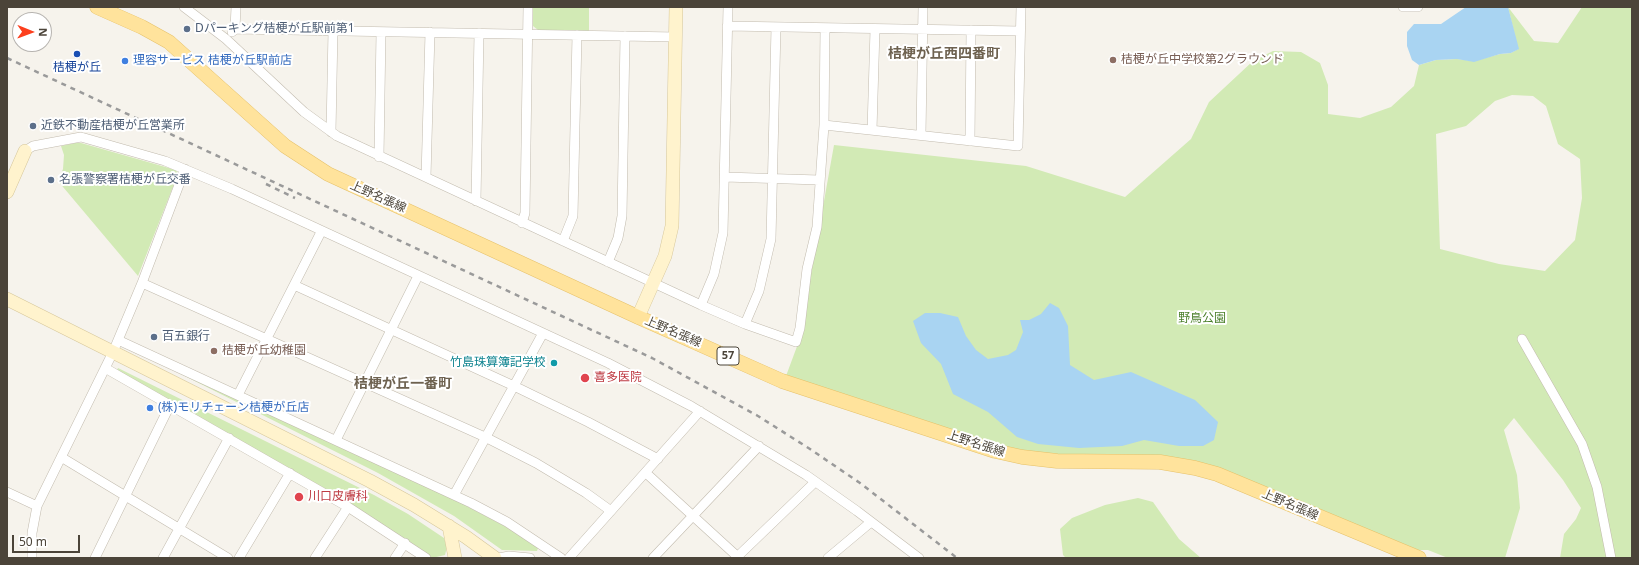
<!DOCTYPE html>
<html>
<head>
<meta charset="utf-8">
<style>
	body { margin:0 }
	#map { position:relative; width:1639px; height:565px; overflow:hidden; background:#f6f3ec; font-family:"Noto Sans",sans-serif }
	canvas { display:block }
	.frame { position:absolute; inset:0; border:8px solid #4b4439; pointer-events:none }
	.north { position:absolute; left:12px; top:12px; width:40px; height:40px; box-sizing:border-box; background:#fff; border:1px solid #b7b4b0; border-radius:50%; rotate:91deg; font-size:11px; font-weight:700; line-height:16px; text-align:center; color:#4b4439 }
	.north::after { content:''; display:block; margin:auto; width:14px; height:18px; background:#fc3f1d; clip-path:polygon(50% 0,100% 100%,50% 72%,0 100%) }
	.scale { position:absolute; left:12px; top:535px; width:68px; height:18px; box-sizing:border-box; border:2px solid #4b4439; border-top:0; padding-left:5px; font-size:12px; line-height:14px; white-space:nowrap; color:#4b4439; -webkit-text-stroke:3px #fff; paint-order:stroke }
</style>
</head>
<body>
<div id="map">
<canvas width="1639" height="565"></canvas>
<div class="frame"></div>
<div class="north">N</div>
<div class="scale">50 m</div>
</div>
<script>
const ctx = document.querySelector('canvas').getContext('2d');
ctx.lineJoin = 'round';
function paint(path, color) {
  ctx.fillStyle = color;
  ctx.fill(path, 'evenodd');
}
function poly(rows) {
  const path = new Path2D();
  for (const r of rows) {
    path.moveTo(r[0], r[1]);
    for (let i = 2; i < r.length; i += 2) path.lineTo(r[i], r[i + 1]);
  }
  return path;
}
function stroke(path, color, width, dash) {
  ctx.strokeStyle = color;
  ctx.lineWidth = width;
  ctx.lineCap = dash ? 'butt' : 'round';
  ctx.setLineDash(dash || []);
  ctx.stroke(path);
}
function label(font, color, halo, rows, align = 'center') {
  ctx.font = font + ' "Noto Sans","Noto Sans JP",sans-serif';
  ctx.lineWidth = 4;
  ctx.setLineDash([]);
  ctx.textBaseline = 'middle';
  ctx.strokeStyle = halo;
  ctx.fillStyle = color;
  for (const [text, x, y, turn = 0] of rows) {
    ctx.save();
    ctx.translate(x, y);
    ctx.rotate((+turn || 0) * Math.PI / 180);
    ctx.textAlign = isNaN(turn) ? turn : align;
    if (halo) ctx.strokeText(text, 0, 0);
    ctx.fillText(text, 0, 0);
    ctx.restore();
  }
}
paint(poly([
	[533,7,589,7,589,31,538,30,533,26],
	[1508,7,1534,41,1558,43,1582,7,1632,7,1632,558,1560,558,1564,534,1576,519,1581,508,1563,480,1514,418,1504,430,1517,475,1520,508,1505,558,1448,558,1428,550,1418,550,1160,457,1112,455,1065,457,1011,450,786,376,799,341,834,145,1026,166,1125,197,1191,139,1209,102,1253,61,1273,51,1301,52,1320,63,1328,85,1328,114,1360,118,1391,107,1414,86,1419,65,1436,60,1457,59,1474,61,1500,54,1511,53,1518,49],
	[1512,95,1533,96,1546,106,1558,144,1580,159,1582,198,1575,240,1545,271,1499,264,1440,249,1436,134,1466,126,1495,101],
	[75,143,81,143,176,170,178,174,138,276,58,181,63,169,64,155,61,146],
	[137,352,461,503,514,531,538,548,537,551,502,550,454,516,378,473],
	[118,368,374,495,408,514,444,538,447,547,445,555,432,558,405,539,117,370],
	[1138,498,1153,502,1179,539,1201,558,1066,558,1063,555,1060,529,1072,518,1105,505]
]), '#d2eab5');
paint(poly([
	[1466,7,1508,7,1519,49,1511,53,1500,54,1474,62,1457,59,1436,60,1419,65,1412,60,1407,46,1407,32,1414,24,1441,24],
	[1050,303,1059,308,1068,326,1070,365,1094,380,1131,372,1195,400,1218,422,1214,440,1203,446,1179,446,1144,440,1122,446,1079,448,1038,444,1017,437,988,412,953,394,941,364,921,343,913,321,925,313,940,313,958,317,966,336,976,350,988,359,1008,355,1016,350,1023,332,1020,320,1029,320,1041,314]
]), '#a9d4f2');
const street = poly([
	[184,7,226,39,304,112,337,136,701,305,745,324,796,342,800,328,807,269,817,227,824,125,825,28],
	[1403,7,1418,7],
	[727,26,1020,31],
	[235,29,676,37],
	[232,32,235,29,236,7],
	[824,125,1018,146,1021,7],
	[872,130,875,29],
	[331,132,333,30],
	[921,135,923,7],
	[970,141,971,30],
	[25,151,33,146,81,137,165,161,232,189,608,363,691,406,806,475,857,511,919,558],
	[379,157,381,32],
	[426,177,430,32],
	[725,177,819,180],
	[476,201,479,33],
	[522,223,525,213,528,7],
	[563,241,573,216,577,35],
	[608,262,618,238,622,216,625,36],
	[142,283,485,437,536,463,586,493,611,511],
	[294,285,514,386,588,422,658,459],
	[701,305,714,274,723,233,728,7],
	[745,324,759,291,771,239,776,27],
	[1522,339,1582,444,1597,487,1611,558],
	[118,340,471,503,507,522,561,558],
	[105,368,348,507,426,558],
	[238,395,321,232],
	[336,440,418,276],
	[61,457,228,558],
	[646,473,739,558],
	[7,492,37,506],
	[454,495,543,333],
	[32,558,32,533,37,506,113,352,142,283,185,169],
	[95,558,170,405],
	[163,558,229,438],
	[239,558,290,473],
	[315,558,348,507],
	[395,558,405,543],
	[499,558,509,556,530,558],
	[569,558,700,411],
	[653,558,759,446],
	[736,558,815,482],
	[828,558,871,522]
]);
const secondary = poly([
	[7,192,25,151],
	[7,299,370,481,414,505,466,537,495,558],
	[638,317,665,256,672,226,676,7],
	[449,526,455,558]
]);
const primary = poly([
	[97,7,142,27,169,42,285,146,328,174,638,317,782,381,995,451,1022,457,1057,461,1160,462,1195,468,1217,474,1419,558]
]);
stroke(street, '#c2bbae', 10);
stroke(secondary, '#d6c79b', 14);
stroke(primary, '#e6c16a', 15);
stroke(street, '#fff', 9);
stroke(secondary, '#fff3cd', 13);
stroke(primary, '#ffe39c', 14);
stroke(poly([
	[7,58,652,358,758,416,810,449,860,483,957,558],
	[266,184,295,198]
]), '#9a9a9a', 2.5, [5, 5]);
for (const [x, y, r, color] of [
	[187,29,4,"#5c6f8a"],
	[77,54,4,"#1a4fb4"],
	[1113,60,4,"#8d6e63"],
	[125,61,4,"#3f7fe0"],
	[33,126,4,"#5c6f8a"],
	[51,180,4,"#5c6f8a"],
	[154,337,4,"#5c6f8a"],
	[214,351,4,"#8d6e63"],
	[554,363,4,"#0f9aa8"],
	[585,378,5,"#e0444e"],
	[150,408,4,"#3f7fe0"],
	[299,497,5,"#e0444e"]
]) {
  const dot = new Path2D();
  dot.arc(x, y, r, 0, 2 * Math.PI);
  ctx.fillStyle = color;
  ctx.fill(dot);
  stroke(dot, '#fff', 1.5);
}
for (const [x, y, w] of [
	[728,356,22]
]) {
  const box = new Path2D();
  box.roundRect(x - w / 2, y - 9, w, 18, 3);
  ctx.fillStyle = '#fff';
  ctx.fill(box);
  stroke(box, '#4b4439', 1);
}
label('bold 11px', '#4b4439', null, [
	["57",728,356]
]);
label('12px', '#4e5e75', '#fff', [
	["Dパーキング桔梗が丘駅前第1",195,29],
	["近鉄不動産桔梗が丘営業所",41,126],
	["名張警察署桔梗が丘交番",59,180],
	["百五銀行",162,337]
], 'left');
label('12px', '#785e54', '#fff', [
	["桔梗が丘中学校第2グラウンド",1121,60],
	["桔梗が丘幼稚園",222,351]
], 'left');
label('12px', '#366cbe', '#fff', [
	["理容サービス 桔梗が丘駅前店",133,61],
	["(株)モリチェーン桔梗が丘店",158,408]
], 'left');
label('12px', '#164399', '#fff', [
	["桔梗が丘",77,68]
]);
label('12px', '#4b4439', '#fff', [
	["上野名張線",378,197,24],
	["上野名張線",673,332,23],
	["上野名張線",976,444,18],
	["上野名張線",1290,505,23]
]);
label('12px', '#4a7f2a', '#fff', [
	["野鳥公園",1202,319]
]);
label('12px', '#0d838f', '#fff', [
	["竹島珠算簿記学校",546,363]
], 'right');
label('12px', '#be3a42', '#fff', [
	["喜多医院",594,378],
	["川口皮膚科",308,497]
], 'left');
label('bold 14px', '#6e6250', '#fff', [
	["桔梗が丘西四番町",944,54],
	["桔梗が丘一番町",403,384]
]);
</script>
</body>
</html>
